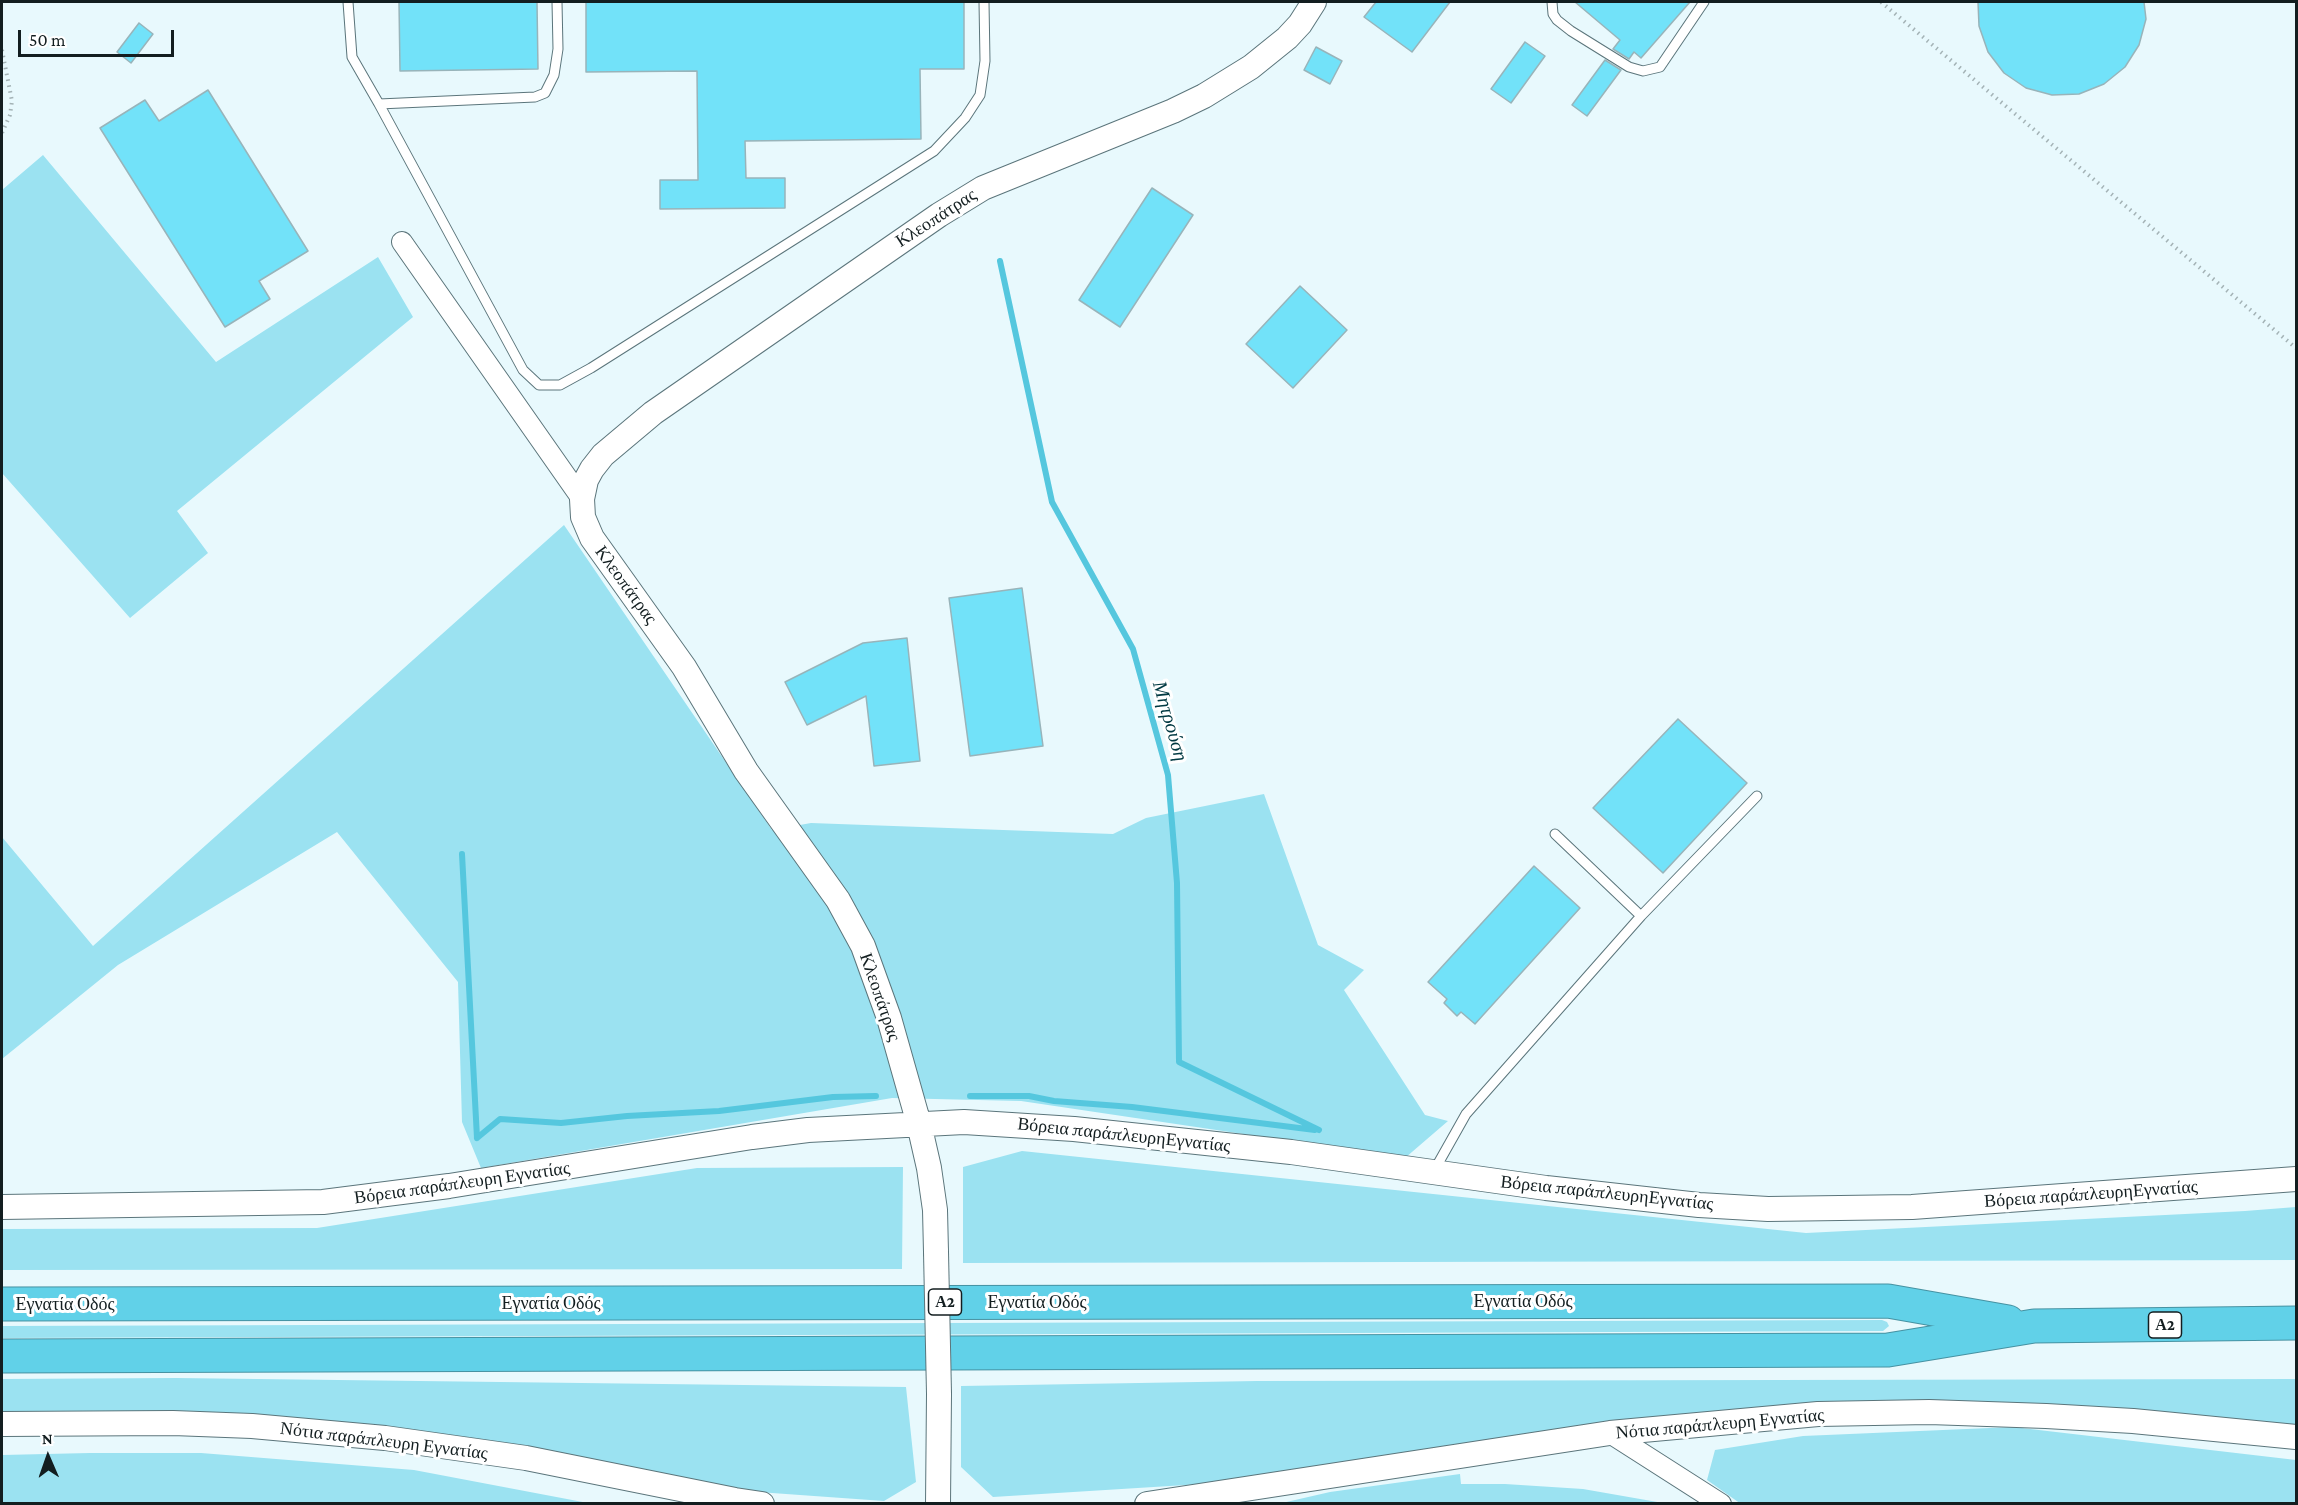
<!DOCTYPE html>
<html>
<head>
<meta charset="utf-8">
<style>
	body { margin:0 }
	#map { position:relative; width:2298px; height:1505px; overflow:hidden; background:#e8f9fd; font-family:"Crimson Pro",serif }
	canvas { display:block }
	.frame { position:absolute; inset:0; border:3px solid #131e20; pointer-events:none }
	.north { position:absolute; left:18px; top:1427px; width:60px; height:60px; -webkit-text-stroke:4px #fff; paint-order:stroke; rotate:358deg; font-size:16px; font-weight:700; line-height:24px; text-align:center; color:#131e20 }
	.north::after { content:''; display:block; margin:auto; width:21px; height:27px; background:#131e20; clip-path:polygon(50% 0,100% 100%,50% 72%,0 100%) }
	.scale { position:absolute; left:18px; top:30px; width:156px; height:27px; box-sizing:border-box; border:3px solid #131e20; border-top:0; padding-left:8px; font-size:18px; line-height:21px; white-space:nowrap; color:#131e20; -webkit-text-stroke:4px #fff; paint-order:stroke }
</style>
</head>
<body>
<div id="map">
<canvas width="2298" height="1505"></canvas>
<div class="frame"></div>
<div class="north">N</div>
<div class="scale">50 m</div>
</div>
<script>
const ctx = document.querySelector('canvas').getContext('2d');
ctx.lineJoin = 'round';
function paint(path, color) {
  ctx.fillStyle = color;
  ctx.fill(path, 'evenodd');
}
function poly(rows) {
  const path = new Path2D();
  for (const r of rows) {
    path.moveTo(r[0], r[1]);
    for (let i = 2; i < r.length; i += 2) path.lineTo(r[i], r[i + 1]);
  }
  return path;
}
function stroke(path, color, width, dash) {
  ctx.strokeStyle = color;
  ctx.lineWidth = width;
  ctx.lineCap = dash ? 'butt' : 'round';
  ctx.setLineDash(dash || []);
  ctx.stroke(path);
}
function label(font, color, halo, rows, align = 'center') {
  ctx.font = font + ' "Crimson Pro",serif';
  ctx.lineWidth = 6;
  ctx.setLineDash([]);
  ctx.textBaseline = 'middle';
  ctx.strokeStyle = halo;
  ctx.fillStyle = color;
  for (const [text, x, y, turn = 0] of rows) {
    ctx.save();
    ctx.translate(x, y);
    ctx.rotate((+turn || 0) * Math.PI / 180);
    ctx.textAlign = isNaN(turn) ? turn : align;
    if (halo) ctx.strokeText(text, 0, 0);
    ctx.fillText(text, 0, 0);
    ctx.restore();
  }
}
paint(poly([
	[43,155,216,362,378,257,413,317,177,511,208,553,130,618,2,473,2,190],
	[564,525,772,830,811,823,1113,834,1146,818,1264,794,1318,945,1364,970,1344,990,1425,1115,1448,1121,1405,1158,1021,1101,892,1098,481,1168,462,1122,458,982,337,832,118,965,2,1059,2,837,93,946],
	[1022,1151,1806,1233,2245,1211,2296,1207,2296,1260,963,1263,963,1167],
	[903,1167,902,1269,2,1270,2,1229,317,1228,697,1168],
	[1882,1320,1887,1322,1889,1326,1883,1331,2,1338,2,1326],
	[176,1378,906,1387,916,1482,884,1501,716,1489,477,1443,2,1416,2,1379],
	[2296,1379,2296,1444,1863,1402,1234,1482,993,1497,961,1467,961,1386,1257,1381],
	[2013,1427,2296,1460,2296,1503,1741,1504,1707,1480,1715,1450,1803,1436],
	[90,1453,201,1453,414,1470,588,1503,2,1503,2,1455],
	[1460,1474,1461,1484,1505,1484,1583,1489,1663,1503,1282,1503,1330,1492]
]), '#9be2f1');
stroke(poly([
	[1000,261,1052,502,1133,649,1168,775,1177,883,1179,1062,1319,1130],
	[462,854,477,1138],
	[970,1096,1029,1096,1054,1101,1132,1107,1315,1130],
	[477,1138,500,1119,561,1123,627,1116,719,1111,833,1097,876,1096]
]), '#55c7de', 6);
const building = poly([
	[399,2,537,2,538,69,400,71,399,2],
	[586,2,964,2,964,69,920,69,921,139,745,141,746,178,785,178,785,208,660,209,660,180,698,180,697,71,586,72,586,2],
	[1376,2,1450,2,1412,52,1364,17,1376,2],
	[1575,2,1690,2,1641,58,1634,52,1629,59,1613,49,1620,40,1575,2],
	[1978,2,2144,2,2146,19,2139,45,2125,67,2104,84,2079,94,2052,95,2026,88,2004,73,1988,52,1979,26,1978,2],
	[139,23,153,34,131,63,117,52,139,23],
	[1525,42,1545,56,1511,103,1491,89,1525,42],
	[1316,47,1342,61,1330,84,1304,70,1316,47],
	[1605,60,1621,70,1587,116,1572,105,1605,60],
	[208,90,308,251,259,281,270,299,225,327,100,128,145,100,159,121,208,90],
	[1152,188,1193,215,1120,327,1079,300,1152,188],
	[1300,286,1347,330,1293,388,1246,344,1300,286],
	[1022,588,1043,746,970,756,949,598,1022,588],
	[907,638,920,761,874,766,866,696,807,725,785,682,863,643,907,638],
	[1678,719,1747,783,1663,873,1593,808,1678,719],
	[1534,866,1580,908,1475,1024,1461,1012,1457,1016,1444,1003,1447,999,1428,982,1534,866]
]);
paint(building, '#72e2f9');
stroke(building, '#98b4ba', 1.5);
const service = poly([
	[348,2,352,57,379,104],
	[557,2,558,49,554,75,545,93,535,97,379,104,523,370,539,385,560,385,591,368,934,151,965,118,980,95,985,61,984,2],
	[1552,2,1553,14,1557,20,1571,31,1629,67,1643,71,1660,67,1704,2],
	[1555,834,1641,916],
	[1435,1169,1466,1114,1641,916,1757,796]
]);
const minor = poly([
	[402,242,582,499],
	[1610,1433,1721,1504]
]);
const tertiary = poly([
	[2,1207,323,1202,449,1186,752,1137,808,1130,964,1122,1074,1129,1291,1152,1546,1188,1699,1205,1768,1209,1912,1207,2296,1179],
	[936,1252,935,1210,929,1168,919,1124,889,1018,863,946,838,900,746,771,684,667,592,538,583,517,582,499,586,480,592,469,603,455,653,413,939,215,983,188,1173,111,1204,96,1251,67,1287,38,1300,24,1314,2],
	[2,1424,173,1423,252,1426,385,1438,526,1458,735,1500,762,1504],
	[938,1504,939,1394],
	[1147,1504,1610,1433,1818,1414,1929,1412,2046,1416,2133,1421,2296,1437]
]);
const motorway = poly([
	[2,1304,1888,1301,2008,1322],
	[2,1356,1888,1350,2034,1326,2296,1323]
]);
stroke(service, '#5b757b', 11);
stroke(minor, '#5b757b', 22);
stroke(tertiary, '#5b757b', 26);
stroke(motorway, '#4692a2', 35);
stroke(poly([
	[1881,2,2296,348],
	[2,50,12,101,10,115,2,133]
]), '#a4b3b6', 4, [1.5, 4.5]);
stroke(service, '#fff', 9);
stroke(minor, '#fff', 20);
stroke(tertiary, '#fff', 24);
stroke(motorway, '#61d1e8', 33);
const tertiaryBridge = poly([
	[936,1252,939,1394]
]);
stroke(tertiaryBridge, '#5b757b', 26, []);
stroke(tertiaryBridge, '#fff', 24);
for (const [x, y, w] of [
	[945,1302,33],
	[2165,1325,33]
]) {
  const box = new Path2D();
  box.roundRect(x - w / 2, y - 13, w, 26, 4.5);
  ctx.fillStyle = '#fff';
  ctx.fill(box);
  stroke(box, '#131e20', 1.5);
}
label('bold 16px', '#131e20', null, [
	["Α2",945,1302],
	["Α2",2165,1325]
]);
label('18px', '#131e20', '#fff', [
	["Κλεοπάτρας",936,218,-33],
	["Κλεοπάτρας",626,585,54],
	["Κλεοπάτρας",880,997,71],
	["Βόρεια παράπλευρηΕγνατίας",1124,1135,6],
	["Βόρεια παράπλευρη Εγνατίας",462,1183,-8],
	["Βόρεια παράπλευρηΕγνατίας",1607,1193,6],
	["Βόρεια παράπλευρηΕγνατίας",2091,1194,-4],
	["Εγνατία Οδός",1523,1301],
	["Εγνατία Οδός",1037,1302],
	["Εγνατία Οδός",551,1303],
	["Εγνατία Οδός",65,1304],
	["Νότια παράπλευρη Εγνατίας",1720,1424,-5],
	["Νότια παράπλευρη Εγνατίας",384,1441,7]
]);
label('italic 20px', '#013942', '#fff', [
	["Μητρούση",1170,721,74]
]);
</script>
</body>
</html>
